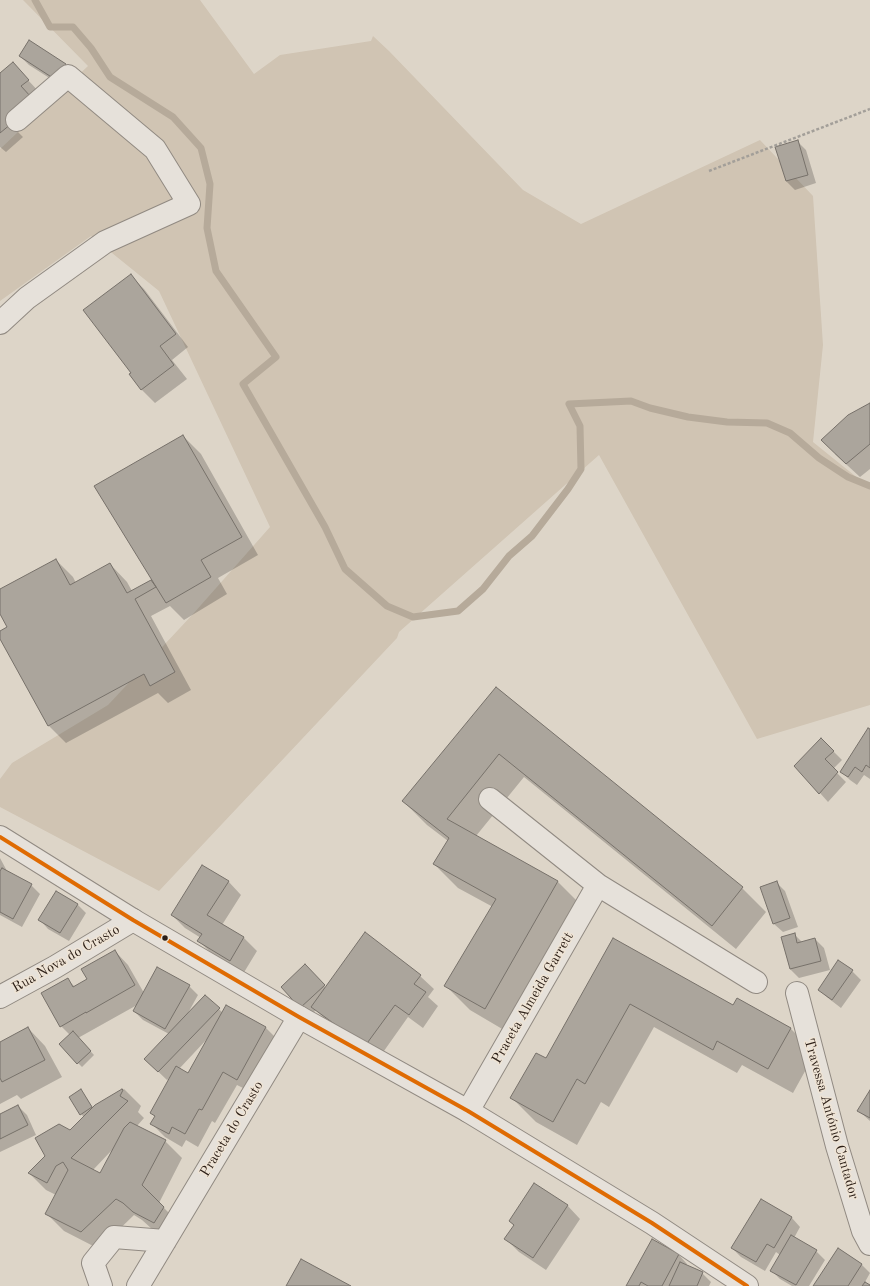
<!DOCTYPE html>
<html>
<head>
<meta charset="utf-8">
<style>
	body { margin:0 }
	canvas { display:block; background:#ddd5c8 }
</style>
</head>
<body>
<canvas width="870" height="1286"></canvas>
<script>
const ctx = document.querySelector('canvas').getContext('2d');
ctx.lineJoin = 'round';
function paint(path, color) {
  ctx.fillStyle = color;
  ctx.fill(path, 'evenodd');
}
function poly(rows) {
  const path = new Path2D();
  for (const r of rows) {
    path.moveTo(r[0], r[1]);
    for (let i = 2; i < r.length; i += 2) path.lineTo(r[i], r[i + 1]);
  }
  return path;
}
function stroke(path, color, width, dash) {
  ctx.strokeStyle = color;
  ctx.lineWidth = width;
  ctx.lineCap = dash ? 'butt' : 'round';
  ctx.setLineDash(dash || []);
  ctx.stroke(path);
}
function label(font, color, halo, rows, align = 'center') {
  ctx.font = font + ' "Old Standard TT",serif';
  ctx.lineWidth = 3;
  ctx.setLineDash([]);
  ctx.textBaseline = 'middle';
  ctx.strokeStyle = halo;
  ctx.fillStyle = color;
  for (const [text, x, y, turn = 0] of rows) {
    ctx.save();
    ctx.translate(x, y);
    ctx.rotate((+turn || 0) * Math.PI / 180);
    ctx.textAlign = isNaN(turn) ? turn : align;
    if (halo) ctx.strokeText(text, 0, 0);
    ctx.fillText(text, 0, 0);
    ctx.restore();
  }
}
paint(poly([
	[23,0,200,0,254,74,280,55,371,41,373,36,389,51,523,190,581,224,760,140,813,196,823,345,813,442,870,488,870,705,757,739,599,455,399,632,397,638,159,891,0,807,0,779,12,763,108,705,193,614,270,527,159,291,91,236,0,301,0,149,88,66]
]), '#d0c4b3');
paint(poly([
	[20,56,65,65,74,74,65,88,29,65],
	[13,64,41,94,43,111,18,132,23,137,6,152,0,147,0,75],
	[797,141,806,150,816,183,795,190,786,181],
	[131,276,144,289,188,347,172,360,187,379,155,403,141,389,132,373],
	[870,404,870,469,860,477,835,454],
	[183,436,201,454,258,555,218,578,227,594,184,620,170,606,151,616,191,690,168,703,158,693,66,743,49,726,0,637,0,632,8,628,0,612,0,590,56,560,73,577,76,583,110,564,127,582,132,591,153,580],
	[497,688,742,888,766,912,736,949,524,777,476,836,558,882,582,906,509,1033,470,1010,446,986,493,907,458,888,434,864,448,841,427,825,403,801],
	[870,731,870,779,864,775,857,785,850,780,841,771],
	[821,739,842,760,833,769,846,782,828,802,820,793],
	[0,858,7,871,31,885,40,894,22,927,0,915],
	[228,881,241,895,222,925,244,938,257,951,243,974,212,954,199,941,201,938,185,928,172,915],
	[776,882,785,891,798,927,783,932,774,924],
	[77,904,86,913,69,941,48,929,40,920],
	[794,934,802,942,815,939,824,948,830,970,799,978,790,969,782,938],
	[613,940,734,1006,737,999,791,1029,815,1053,793,1093,742,1065,737,1073,654,1027,609,1107,601,1102,577,1145,536,1122,512,1098,546,1060],
	[115,951,128,965,144,993,158,969,189,986,198,995,188,1013,205,996,223,1013,226,1007,266,1028,279,1041,251,1092,237,1085,215,1123,212,1121,198,1147,186,1140,182,1147,165,1137,152,1124,156,1117,151,1113,171,1077,167,1080,145,1059,169,1034,143,1020,134,1011,137,1005,78,1038,94,1055,82,1067,78,1063,70,1035,61,1026,67,979,75,987,88,979],
	[208,1038,189,1074,179,1069],
	[305,966,326,988,420,976,434,989,428,997,438,1006,423,1028,408,1017,379,1058,326,1020,316,1010,310,1016,301,1007],
	[852,971,861,980,841,1008,828,998,819,990],
	[28,1028,45,1046,62,1077,21,1099,17,1095,0,1104,0,1043],
	[124,1089,141,1106,138,1112,144,1118,137,1126,165,1141,182,1158,159,1203,181,1225,174,1238,152,1229,142,1220,134,1215,99,1249,64,1231,46,1213,56,1195,46,1190,29,1173,84,1117,81,1114,81,1090,93,1108],
	[112,1150,101,1174,93,1170],
	[870,1092,870,1121,859,1111],
	[18,1106,27,1115,36,1135,0,1152,0,1115],
	[761,1200,792,1218,800,1227,794,1238,816,1251,825,1260,809,1286,792,1286,780,1279,771,1270,780,1255,776,1252,765,1271,741,1257,732,1248],
	[567,1205,580,1219,546,1270,519,1252,506,1239,514,1226,510,1221],
	[653,1241,679,1255,687,1264,686,1266,702,1273,711,1282,709,1286,627,1286],
	[838,1249,862,1265,870,1273,865,1282,870,1286,814,1286]
]), '#0003');
stroke(poly([
	[35,0,50,27,73,27,91,48,110,77,173,117,201,148,210,184,207,228,216,271,276,357,243,384,325,527,345,569,387,606,413,617,458,611,483,589,509,556,532,536,568,489,581,469,580,426,569,404,631,401,650,408,688,417,727,422,767,423,790,433,819,458,848,477,870,486]
]), '#b6aa9a', 7);
const building = poly([
	[29,40,66,64,56,80,19,56,29,40],
	[13,62,29,80,21,86,31,97,6,118,11,124,0,133,0,73,13,62],
	[798,140,808,175,786,181,775,147,798,140],
	[131,274,176,334,160,346,174,365,141,390,129,374,131,373,83,310,131,274],
	[870,403,870,444,846,464,821,440,848,415,870,403],
	[183,435,242,537,201,560,211,577,166,603,94,486,183,435],
	[56,559,70,585,110,563,127,593,151,580,156,587,135,599,175,672,150,686,144,674,48,726,0,639,0,631,7,627,0,614,0,589,56,559],
	[496,687,743,887,712,926,499,754,447,819,558,881,485,1009,444,986,496,899,433,864,449,838,402,801,496,687],
	[868,728,870,729,870,768,866,765,862,772,855,767,848,777,840,772,868,728],
	[821,738,834,751,825,759,838,772,819,794,794,766,821,738],
	[202,865,229,881,207,915,244,937,230,961,197,941,202,934,171,915,202,865],
	[2,868,32,884,13,919,0,912,0,871,2,868],
	[777,881,790,918,773,924,760,887,777,881],
	[56,891,78,904,60,933,38,920,56,891],
	[365,932,421,975,414,984,426,992,409,1015,395,1005,365,1046,311,1007,365,932],
	[795,933,797,943,815,938,821,961,790,969,781,937,795,933],
	[613,938,733,1005,737,998,791,1028,768,1069,717,1041,713,1050,630,1004,585,1084,577,1079,553,1122,510,1098,536,1053,546,1058,613,938],
	[115,950,135,985,86,1013,86,1012,60,1027,41,993,68,978,73,987,87,979,81,969,115,950],
	[838,960,853,970,832,1000,818,990,838,960],
	[305,964,325,985,300,1008,281,987,305,964],
	[157,967,190,985,165,1029,133,1011,157,967],
	[205,995,220,1008,158,1072,144,1059,205,995],
	[226,1005,266,1027,237,1080,223,1072,202,1110,199,1109,185,1134,172,1127,169,1134,150,1124,155,1116,150,1113,176,1066,188,1073,226,1005],
	[28,1027,45,1060,2,1082,0,1078,0,1042,28,1027],
	[73,1031,91,1051,77,1064,59,1044,73,1031],
	[81,1089,92,1107,80,1115,69,1097,81,1089],
	[122,1089,123,1090,120,1096,128,1101,71,1158,100,1173,124,1128,130,1122,166,1140,142,1185,164,1207,154,1223,133,1212,123,1203,116,1199,81,1232,45,1214,68,1170,63,1162,56,1166,47,1183,28,1173,45,1156,35,1138,59,1124,70,1130,95,1105,122,1089],
	[870,1090,870,1118,857,1111,870,1090],
	[18,1105,28,1125,0,1139,0,1114,18,1105],
	[534,1183,568,1205,533,1258,504,1239,514,1225,509,1221,534,1183],
	[761,1199,792,1217,774,1248,767,1244,756,1262,731,1248,761,1199],
	[791,1235,817,1250,796,1285,770,1271,791,1235],
	[652,1239,679,1254,662,1286,648,1286,641,1282,639,1286,626,1286,652,1239],
	[838,1248,862,1264,848,1286,813,1286,838,1248],
	[301,1259,351,1286,286,1286,301,1259],
	[680,1262,703,1272,697,1286,669,1286,680,1262],
	[865,1282,870,1285,870,1286,862,1286,865,1282]
]);
paint(building, '#aba59c');
stroke(building, '#77716a', 1);
const minor = poly([
	[0,323,27,298,105,242,189,204,155,149,68,76,17,120],
	[490,799,598,885,756,982],
	[797,993,837,1146,863,1231,870,1244],
	[0,997,55,967,133,920],
	[468,1111,598,885],
	[101,1286,93,1263,114,1237,165,1241],
	[138,1286,299,1017]
]);
const tertiary = poly([
	[0,837,133,920,299,1017,468,1111,652,1223,747,1286]
]);
stroke(minor, '#918a82', 24);
stroke(tertiary, '#918a82', 24);
stroke(poly([
	[709,171,870,109]
]), '#a39f99', 2.5, [3, 2]);
stroke(minor, '#e6e1da', 22);
stroke(tertiary, '#e6e1da', 22);
stroke(poly([
	[0,837,133,920,299,1017,468,1111,652,1223,747,1286]
]), '#df6b03', 4);
for (const [x, y, r, color] of [
	[165,938,3.5,"#2b1e16"]
]) {
  const dot = new Path2D();
  dot.arc(x, y, r, 0, 2 * Math.PI);
  ctx.fillStyle = color;
  ctx.fill(dot);
  stroke(dot, '#efe4d5', 1.5);
}
label('14px', '#2b1e16', '#efe4d5', [
	["Rua Nova do Crasto",66,959,-30],
	["Praceta Almeida Garrett",533,998,-60],
	["Travessa António Cantador",831,1119,74],
	["Praceta do Crasto",232,1129,-59]
]);
</script>
</body>
</html>
